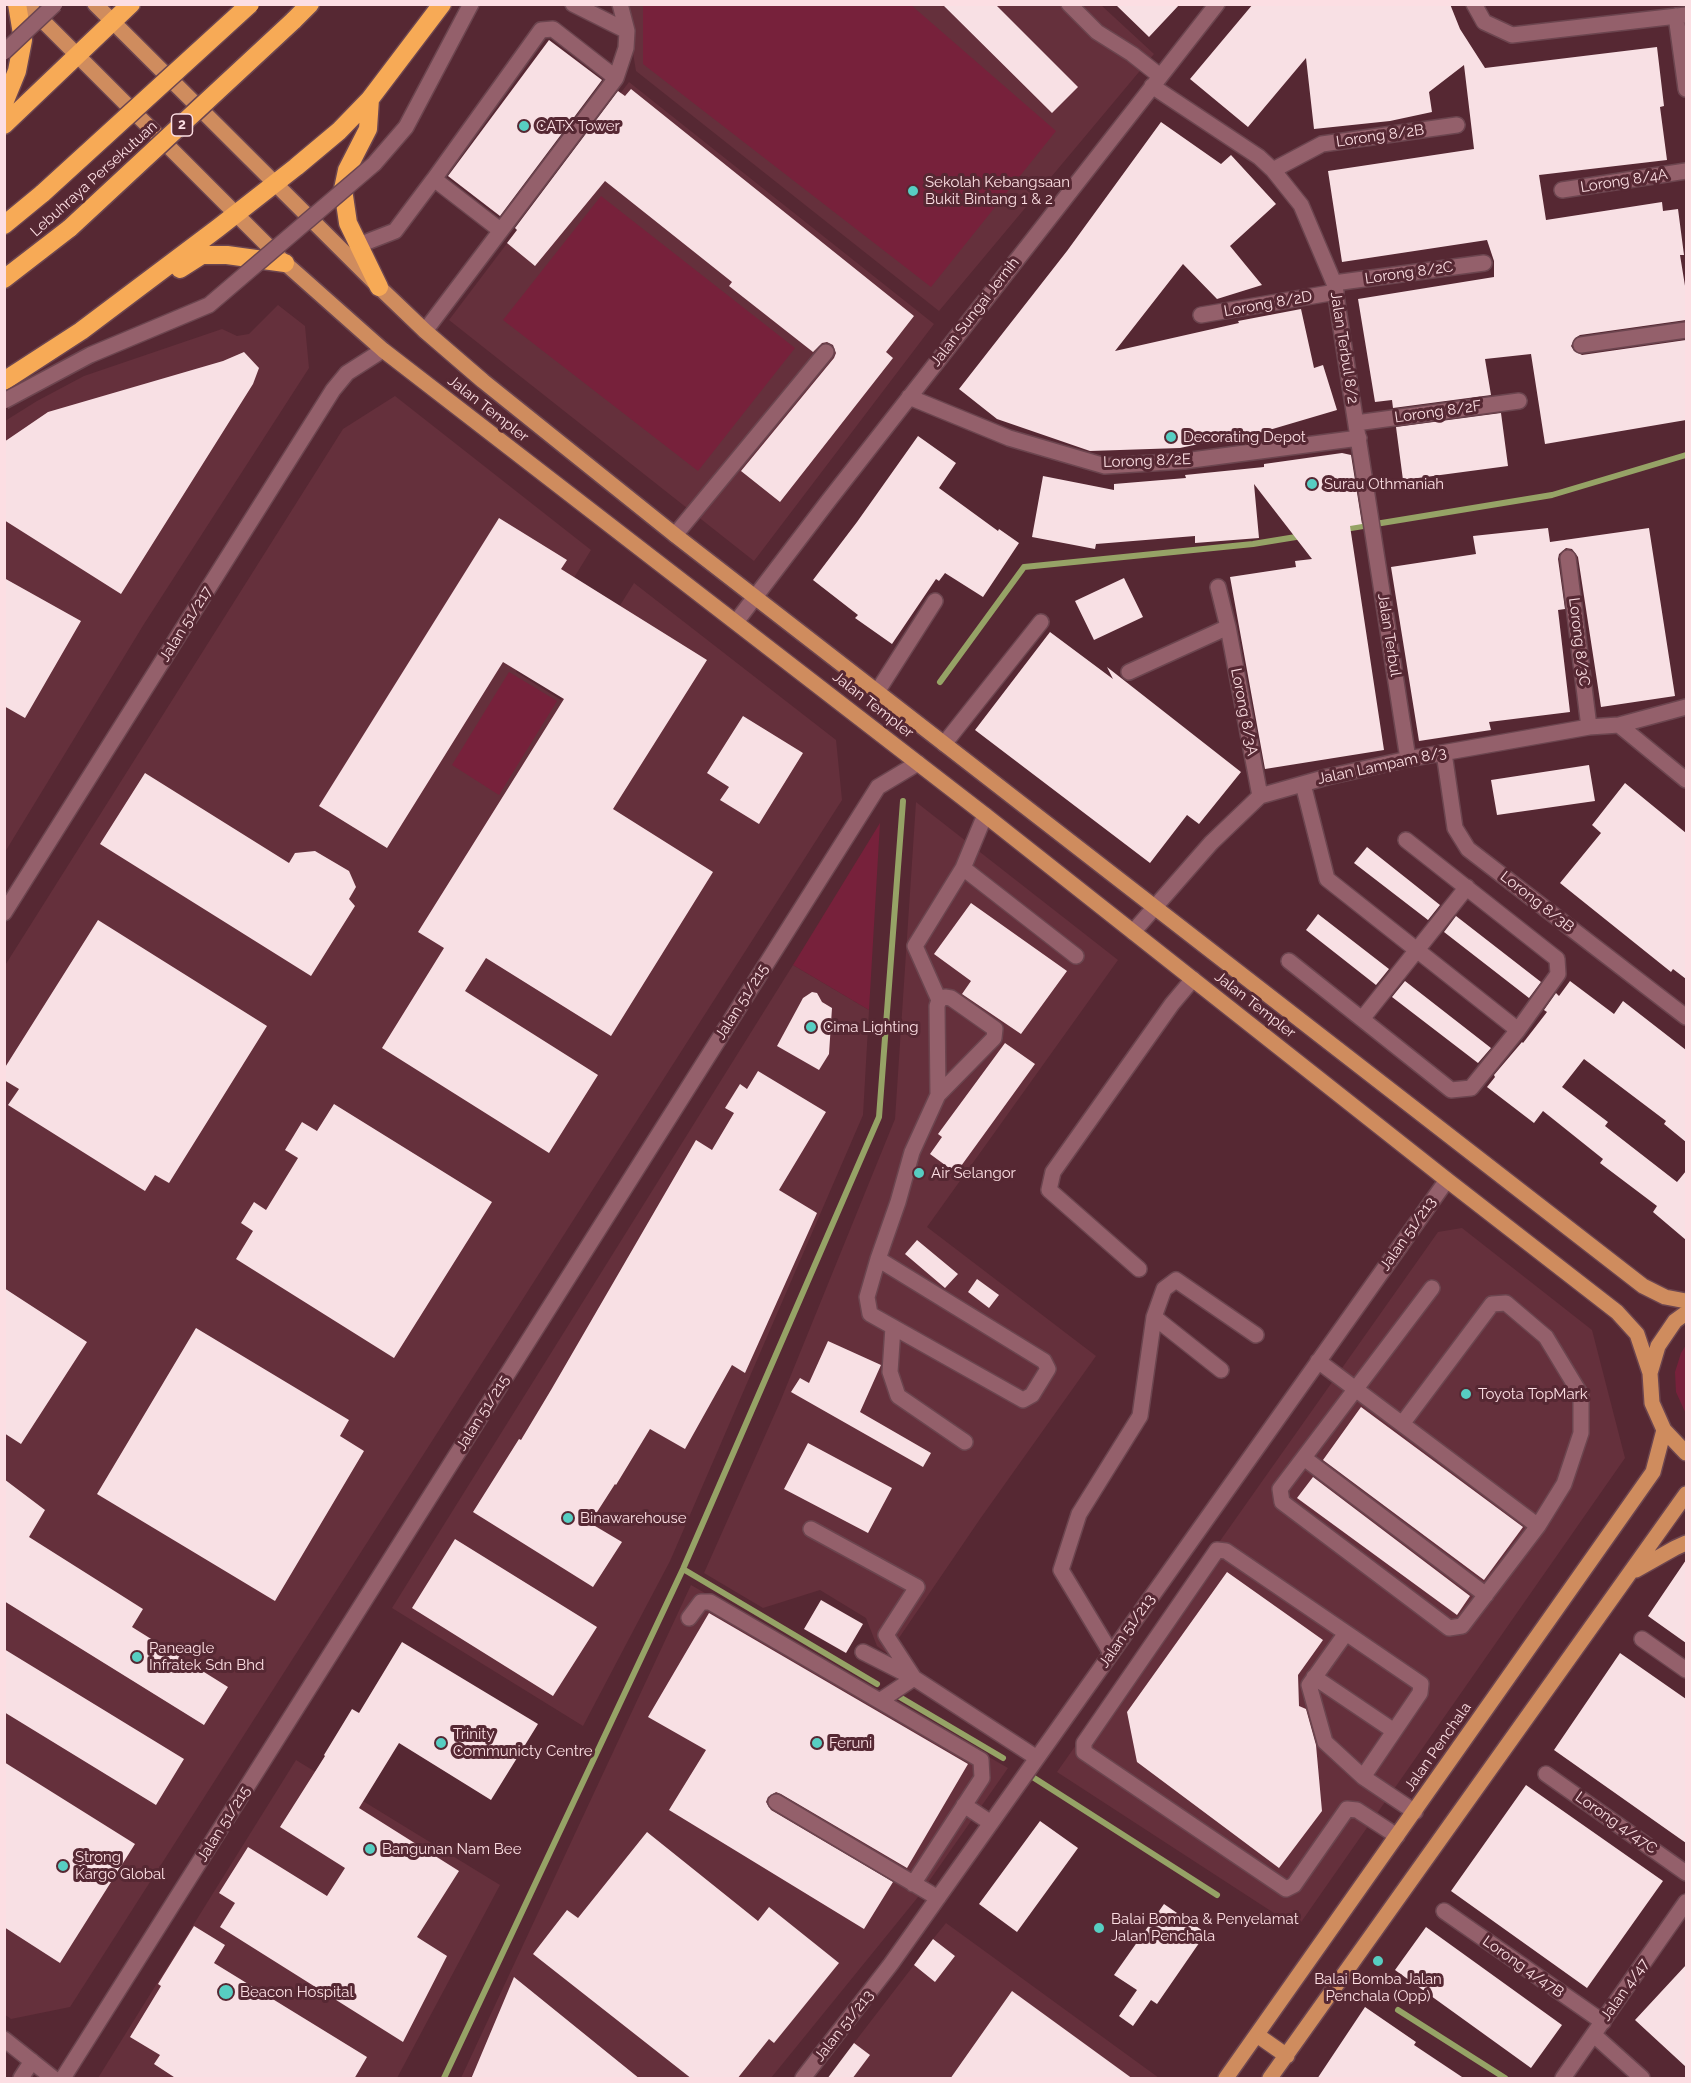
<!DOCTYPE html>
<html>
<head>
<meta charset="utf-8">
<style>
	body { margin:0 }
	#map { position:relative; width:1691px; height:2083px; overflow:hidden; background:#562833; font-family:Raleway,sans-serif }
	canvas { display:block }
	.frame { position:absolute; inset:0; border:6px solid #fcdee3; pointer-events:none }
</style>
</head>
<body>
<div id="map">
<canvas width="1691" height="2083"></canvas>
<div class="frame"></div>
</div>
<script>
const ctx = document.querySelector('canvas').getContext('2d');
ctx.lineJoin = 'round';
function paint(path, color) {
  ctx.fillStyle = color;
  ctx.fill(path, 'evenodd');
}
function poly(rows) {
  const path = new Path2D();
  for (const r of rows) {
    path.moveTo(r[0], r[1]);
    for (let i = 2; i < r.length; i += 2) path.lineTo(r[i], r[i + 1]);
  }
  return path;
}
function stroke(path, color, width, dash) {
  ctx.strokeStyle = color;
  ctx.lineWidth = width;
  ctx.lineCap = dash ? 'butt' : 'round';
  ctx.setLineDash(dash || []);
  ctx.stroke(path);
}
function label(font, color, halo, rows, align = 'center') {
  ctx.font = font + ' Raleway,sans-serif';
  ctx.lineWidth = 6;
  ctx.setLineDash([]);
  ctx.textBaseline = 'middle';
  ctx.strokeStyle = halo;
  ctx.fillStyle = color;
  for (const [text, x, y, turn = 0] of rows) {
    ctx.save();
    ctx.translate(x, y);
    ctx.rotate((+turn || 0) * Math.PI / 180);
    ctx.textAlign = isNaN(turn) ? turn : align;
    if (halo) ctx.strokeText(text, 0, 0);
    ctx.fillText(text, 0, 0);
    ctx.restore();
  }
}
paint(poly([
	[625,5,1101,5,1154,54,939,311,636,71],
	[629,82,934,324,754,561,449,320],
	[278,305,305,326,309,368,144,624,5,852,5,421,37,401,84,376,222,329,237,336,249,334],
	[395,396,591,550,516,672,561,700,634,583,836,740,842,800,70,2007,11,2019,4,2014,4,967,343,429],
	[916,802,1118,960,927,1227,1096,1356,980,1519,888,1654,877,1646,866,1618,820,1590,763,1608,704,1573,780,1402,895,1119],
	[793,965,869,1010,863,1115,670,1561,583,1726,392,1608],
	[1462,1228,1592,1330,1625,1458,1297,1928,1057,1772,1438,1232],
	[691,1585,1008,1768,918,1897,771,2078,461,2078],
	[296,1760,500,1885,397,2078,98,2078],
	[946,1923,1159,2078,852,2078,854,2043,914,1965,935,1982,955,1956,933,1939]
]), '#65303c');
paint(poly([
	[643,5,911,5,1056,131,931,287,643,64],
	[601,196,795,348,698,471,503,320],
	[509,672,557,701,499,795,452,765],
	[880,823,869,1010,793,965],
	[1686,1345,1686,1414,1676,1392,1675,1372,1681,1353]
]), '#77213b');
stroke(poly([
	[1345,529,1552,495,1686,455],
	[940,682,1024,567,1253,544,1302,536],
	[683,1569,877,1684],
	[898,1696,1003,1758],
	[1031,1776,1217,1895],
	[1398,2010,1505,2078],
	[444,2078,683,1569,879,1117,903,801]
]), '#96a366', 6);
paint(poly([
	[942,4,995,4,1078,87,1052,113],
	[1115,4,1180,4,1149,37],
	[1253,4,1450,4,1460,29,1485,68,1657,47,1664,106,1660,107,1667,160,1539,175,1546,220,1662,202,1663,211,1678,209,1684,255,1680,255,1686,292,1686,320,1580,335,1575,338,1571,346,1574,351,1582,355,1686,340,1686,420,1545,444,1531,354,1485,359,1491,395,1393,408,1392,400,1375,402,1358,299,1494,277,1494,261,1487,240,1342,262,1328,171,1474,149,1464,65,1429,92,1432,112,1390,121,1314,129,1306,58,1248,127,1190,79],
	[549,40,602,80,500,216,448,176],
	[631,89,914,316,886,352,893,358,780,502,741,471,834,358,836,353,833,345,827,342,822,343,813,352,729,286,732,282,605,181,535,266,507,243,517,230,515,228,618,91,625,96],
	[1161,122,1221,164,1231,155,1276,204,1230,246,1262,285,1217,299,1183,264,1115,351,1239,323,1238,321,1301,309,1314,368,1323,365,1337,410,1259,433,1259,431,1180,448,1090,451,997,419,959,389,1067,251],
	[244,352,259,368,253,384,121,594,4,520,4,442,48,412,223,361],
	[1501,413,1508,466,1403,480,1396,427],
	[918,436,956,463,939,488,998,531,999,529,1019,543,983,597,945,573,939,581,936,579,892,644,855,618,858,615,813,580,857,522],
	[1342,453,1351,455,1362,524,1350,526,1384,750,1265,769,1230,577,1296,567,1295,561,1312,559,1254,484,1259,538,1195,543,1195,536,1096,544,1095,549,1032,537,1043,476,1114,490,1114,484,1186,478,1185,475,1264,467,1264,464],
	[499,518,567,560,561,569,707,660,613,809,713,872,611,1036,486,958,465,991,598,1075,549,1153,382,1048,444,948,418,932,564,699,503,662,387,848,319,806],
	[1548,528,1550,542,1649,528,1675,696,1601,707,1578,557,1572,549,1566,548,1559,554,1558,559,1565,609,1558,610,1570,712,1489,722,1491,730,1419,741,1391,567,1476,554,1473,536],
	[4,578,81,621,25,718,4,706],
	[1124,578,1143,617,1094,640,1075,601],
	[1050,632,1113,679,1107,667,1241,772,1199,824,1187,815,1150,863,975,730],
	[743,716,803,753,759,824,720,800,729,787,707,773],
	[1589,765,1595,801,1497,815,1491,780],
	[145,773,289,863,295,853,315,851,349,871,356,887,349,899,355,906,311,976,100,844],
	[1625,783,1686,833,1686,979,1673,969,1671,972,1560,883,1601,833,1592,825],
	[1367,847,1440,905,1428,920,1354,863],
	[971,903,1067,971,1021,1034,962,994,971,981,934,954],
	[1318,914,1389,969,1376,985,1306,930],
	[1456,916,1541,982,1529,998,1444,932],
	[98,920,267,1026,169,1183,155,1175,145,1191,8,1105,19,1089,4,1080,4,1069],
	[1405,981,1491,1048,1478,1063,1392,997],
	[1570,981,1614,1014,1623,1001,1686,1050,1686,1142,1664,1124,1666,1121,1584,1059,1562,1087,1608,1122,1605,1126,1677,1182,1686,1171,1686,1240,1653,1212,1657,1206,1600,1163,1603,1159,1543,1111,1534,1123,1487,1087,1495,1077,1494,1075,1522,1042,1523,1043,1547,1012,1544,1010,1556,993,1559,996],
	[812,992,817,993,822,1002,832,1008,829,1054,819,1070,777,1046,803,998],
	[1005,1043,1035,1064,956,1173,930,1154,942,1137,938,1134],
	[758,1071,826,1112,779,1190,817,1213,745,1373,732,1365,685,1449,650,1429,616,1485,615,1484,590,1523,622,1542,593,1587,473,1512,519,1439,521,1440,551,1390,696,1140,712,1150,734,1113,725,1108,740,1084,747,1089],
	[334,1104,492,1202,394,1358,236,1259,253,1231,241,1223,254,1202,266,1210,298,1158,285,1150,302,1122,317,1131],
	[917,1240,958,1274,945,1288,905,1254],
	[977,1279,999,1295,989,1308,968,1292],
	[4,1288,87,1342,21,1444,4,1433],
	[196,1328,349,1420,340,1436,364,1451,275,1601,97,1494],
	[828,1341,881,1365,860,1412,931,1453,923,1467,791,1392,800,1378,809,1383],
	[1361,1407,1523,1527,1484,1580,1323,1460],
	[808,1443,892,1488,868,1533,784,1489],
	[1313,1477,1470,1596,1457,1615,1297,1498],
	[4,1479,45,1510,29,1537,143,1609,132,1627,228,1687,204,1725,4,1601],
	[455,1539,597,1627,553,1696,412,1608],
	[1686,1560,1686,1643,1648,1616],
	[1227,1572,1323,1640,1298,1675,1299,1706,1306,1709,1316,1745,1322,1811,1279,1868,1137,1762,1127,1712],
	[821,1600,863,1624,846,1653,804,1629],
	[709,1613,968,1764,907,1868,781,1794,776,1792,768,1797,766,1802,771,1810,893,1882,864,1929,669,1810,706,1750,648,1717],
	[402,1642,538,1724,491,1800,399,1743,359,1808,459,1871,417,1937,447,1956,403,2042,220,1927,235,1903,219,1893,248,1847,327,1896,345,1868,280,1827,325,1756,324,1755,352,1709,359,1713],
	[4,1649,184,1759,156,1805,4,1712],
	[1620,1653,1686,1699,1686,1843,1554,1750],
	[4,1762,135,1844,60,1963,4,1927],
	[1526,1785,1663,1881,1587,1988,1451,1891],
	[1040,1821,1078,1848,1017,1932,979,1904],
	[647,1832,758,1921,769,1907,839,1963,774,2043,769,2039,737,2079,692,2079,533,1954,567,1910,578,1918],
	[1164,1904,1206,1933,1157,2004,1151,2000,1133,2026,1119,2016,1137,1990,1114,1975],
	[194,1926,225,1945,214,1963,367,2057,354,2079,177,2079,154,2064,160,2055,130,2037,161,1986,158,1984],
	[1426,1927,1562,2025,1531,2068,1395,1970],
	[933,1939,955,1956,935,1982,914,1965],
	[1686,1965,1686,2067,1635,2020],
	[514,1977,640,2079,471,2079],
	[1012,1991,1133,2079,950,2079],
	[1365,2007,1416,2042,1414,2045,1465,2079,1317,2079],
	[854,2043,870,2055,852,2079,827,2079]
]), '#f8e0e4');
const minor = poly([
	[573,4,627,31],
	[1069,4,1097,32,1132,54,1160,76],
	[1474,4,1484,22,1512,35,1686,15],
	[1676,16,1686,89],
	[616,78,626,48,627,31,620,4],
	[1152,86,1259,157,1273,170,1301,205,1334,283,1408,759],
	[374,164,406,127,471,4],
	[1273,170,1322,144,1457,125],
	[1562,190,1686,171],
	[359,245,395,231,434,179],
	[1334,283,1484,263],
	[1201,315,1336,292],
	[425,331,616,78,553,29,541,30,434,179,500,230],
	[1581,345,1686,330],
	[909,397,1009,438,1105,466,1184,461,1359,438],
	[1356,423,1519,401],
	[675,535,826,352],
	[1568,558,1589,727],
	[1218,587,1228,627,1260,796],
	[736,622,829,500,1217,4],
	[1129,672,1228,627],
	[877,692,935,601],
	[1619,725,1686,780],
	[944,744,1041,622],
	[1444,753,1455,828,1468,849,1686,1017],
	[1303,784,1327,879,1518,1030],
	[963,868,1076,956],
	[4,913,333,390,347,373,383,350],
	[1133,932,1211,843,1260,796,1327,777,1408,759,1589,727,1619,725,1686,707],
	[1289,961,1451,1090,1471,1088,1518,1030,1558,974,1557,959,1406,840],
	[939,1000,915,946,963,868,985,815],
	[1362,1019,1467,887],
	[878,1259,1044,1361,1048,1369,1032,1395,1023,1400,870,1314,867,1297,878,1259,898,1202,912,1152,938,1095,994,1038,995,1029,951,998,945,997,939,1000,937,1006,938,1095],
	[1139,1269,1049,1190,1053,1172,1172,1004,1193,979],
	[1154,1317,1221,1370],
	[893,1327,890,1372,898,1396,965,1442],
	[1318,1361,1538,1526],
	[1402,1424,1492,1304,1506,1303,1546,1337,1581,1395,1581,1433,1564,1484,1538,1526,1462,1626,1449,1628,1282,1502,1280,1489,1432,1288],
	[1304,1458,1486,1595],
	[811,1529,917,1587,886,1635,914,1678],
	[689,1618,701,1602,710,1602,981,1760,982,1778,913,1884],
	[1346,1633,1309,1685,1325,1742,1363,1777],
	[1642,1639,1686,1670],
	[863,1652,914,1678,1037,1758],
	[1111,1653,1061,1570,1079,1514,1140,1416,1154,1317,1164,1289,1176,1280,1256,1335],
	[1314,1677,1394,1731],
	[881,1700,914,1678],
	[1546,1774,1686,1873],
	[776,1802,938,1898],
	[964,1805,991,1823],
	[1397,1836,1357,1810,1347,1809,1294,1885,1286,1889,1084,1752,1084,1743,1217,1550,1226,1551,1421,1684,1420,1693,1363,1777,1415,1812],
	[1444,1911,1603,2022],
	[1594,2035,1642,2078],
	[4,2039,53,2078],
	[21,2078,32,2061],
	[63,2078,878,787,918,763],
	[803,2078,891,1964,1447,1180],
	[1563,2078,1686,1902]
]);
const major = poly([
	[26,4,285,263,383,350,985,815,1447,1180,1617,1312,1637,1334,1650,1373],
	[95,4,379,287,425,331,483,381,675,535,1643,1286,1665,1297,1686,1301],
	[1686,1313,1675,1321,1658,1346,1650,1373,1652,1403,1664,1430,1686,1453],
	[1636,1570,1675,1548,1686,1543],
	[1257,2035,1287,2056],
	[1226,2078,1653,1472,1664,1430],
	[1270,2078,1686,1494]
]);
const highway = poly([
	[293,21,310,4],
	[370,99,368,129,347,170,343,189,348,223,379,287],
	[4,103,17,71,23,40,17,4],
	[4,125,131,4],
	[4,225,43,193],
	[180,269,202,255,227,255,285,263],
	[4,279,70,228],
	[4,381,81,331,218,228,296,167,339,131,370,99,442,4]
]);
stroke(minor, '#6c454f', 18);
stroke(major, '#6c454f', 18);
stroke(highway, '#6c454f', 21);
stroke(minor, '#94606b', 15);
stroke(major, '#cf8c5e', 15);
stroke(highway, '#f7aa56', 18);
const minorBridge = poly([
	[4,52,55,4],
	[4,401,90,355,209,305,374,164]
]);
const highwayBridge = poly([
	[43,193,250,4],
	[70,228,293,21]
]);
stroke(minorBridge, '#6c454f', 18, []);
stroke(highwayBridge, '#6c454f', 21, []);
stroke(minorBridge, '#94606b', 15);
stroke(highwayBridge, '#f7aa56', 18);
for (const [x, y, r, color] of [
	[524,126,6,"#57cec2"],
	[913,191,6,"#57cec2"],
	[1171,437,6,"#57cec2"],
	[1312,484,6,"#57cec2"],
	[811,1027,6,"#57cec2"],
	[919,1173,6,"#57cec2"],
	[1466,1394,6,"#57cec2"],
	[568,1518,6,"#57cec2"],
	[137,1657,6,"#57cec2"],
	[441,1743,6,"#57cec2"],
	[817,1743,6,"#57cec2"],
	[370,1849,6,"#57cec2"],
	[63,1866,6,"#57cec2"],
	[1099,1928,6,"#57cec2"],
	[1378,1961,6,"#57cec2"],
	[226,1992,8,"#57cec2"]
]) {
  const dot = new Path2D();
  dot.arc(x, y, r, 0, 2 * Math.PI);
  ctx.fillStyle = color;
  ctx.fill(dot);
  stroke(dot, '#562833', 2);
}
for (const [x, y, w] of [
	[182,125,21]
]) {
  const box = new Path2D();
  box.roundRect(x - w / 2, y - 11, w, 22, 4.5);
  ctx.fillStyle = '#562833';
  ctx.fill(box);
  stroke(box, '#fcdee3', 1.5);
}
label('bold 14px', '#fcdee3', null, [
	["2",182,125]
]);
label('15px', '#fcdee3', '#562833', [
	["CATX Tower",536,126],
	["Sekolah Kebangsaan",925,182],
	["Bukit Bintang 1 & 2",925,199],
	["Decorating Depot",1183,437],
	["Surau Othmaniah",1324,484],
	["Cima Lighting",823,1027],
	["Air Selangor",931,1173],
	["Toyota TopMark",1478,1394],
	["Binawarehouse",580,1518],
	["Paneagle",149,1648],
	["Infratek Sdn Bhd",149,1665],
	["Trinity",453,1734],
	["Communicty Centre",453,1751],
	["Feruni",829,1743],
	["Bangunan Nam Bee",382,1849],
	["Strong",75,1857],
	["Kargo Global",75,1874],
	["Balai Bomba & Penyelamat",1111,1919],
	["Jalan Penchala",1111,1936],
	["Balai Bomba Jalan",1378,1979,"center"],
	["Penchala (Opp)",1378,1996,"center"],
	["Beacon Hospital",240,1992]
], 'left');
label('15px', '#fcdee3', '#562833', [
	["Lorong 8/2B",1380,136,-8],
	["Lebuhraya Persekutuan",94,179,-42],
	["Lorong 8/4A",1624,181,-9],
	["Lorong 8/2C",1409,273,-8],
	["Lorong 8/2D",1268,304,-10],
	["Jalan Sungai Jernih",975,312,-52],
	["Jalan Terbul 8/2",1344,348,81],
	["Jalan Templer",488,409,38],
	["Lorong 8/2F",1438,412,-8],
	["Lorong 8/2E",1147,461,-2],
	["Jalan 51/217",186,624,-58],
	["Jalan Terbul",1389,635,81],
	["Lorong 8/3C",1579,642,83],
	["Jalan Templer",873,705,38],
	["Lorong 8/3A",1244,712,79],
	["Jalan Lampam 8/3",1382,766,-12],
	["Lorong 8/3B",1537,902,38],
	["Jalan 51/215",742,1002,-58],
	["Jalan Templer",1255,1005,38],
	["Jalan 51/213",1408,1234,-55],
	["Jalan 51/215",483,1413,-58],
	["Jalan 51/213",1127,1631,-55],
	["Jalan Penchala",1438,1747,-55],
	["Lorong 4/47C",1616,1823,35],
	["Jalan 51/215",224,1824,-58],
	["Lorong 4/47B",1523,1967,35],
	["Jalan 4/47",1625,1990,-55],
	["Jalan 51/213",844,2026,-52]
]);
</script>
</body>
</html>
